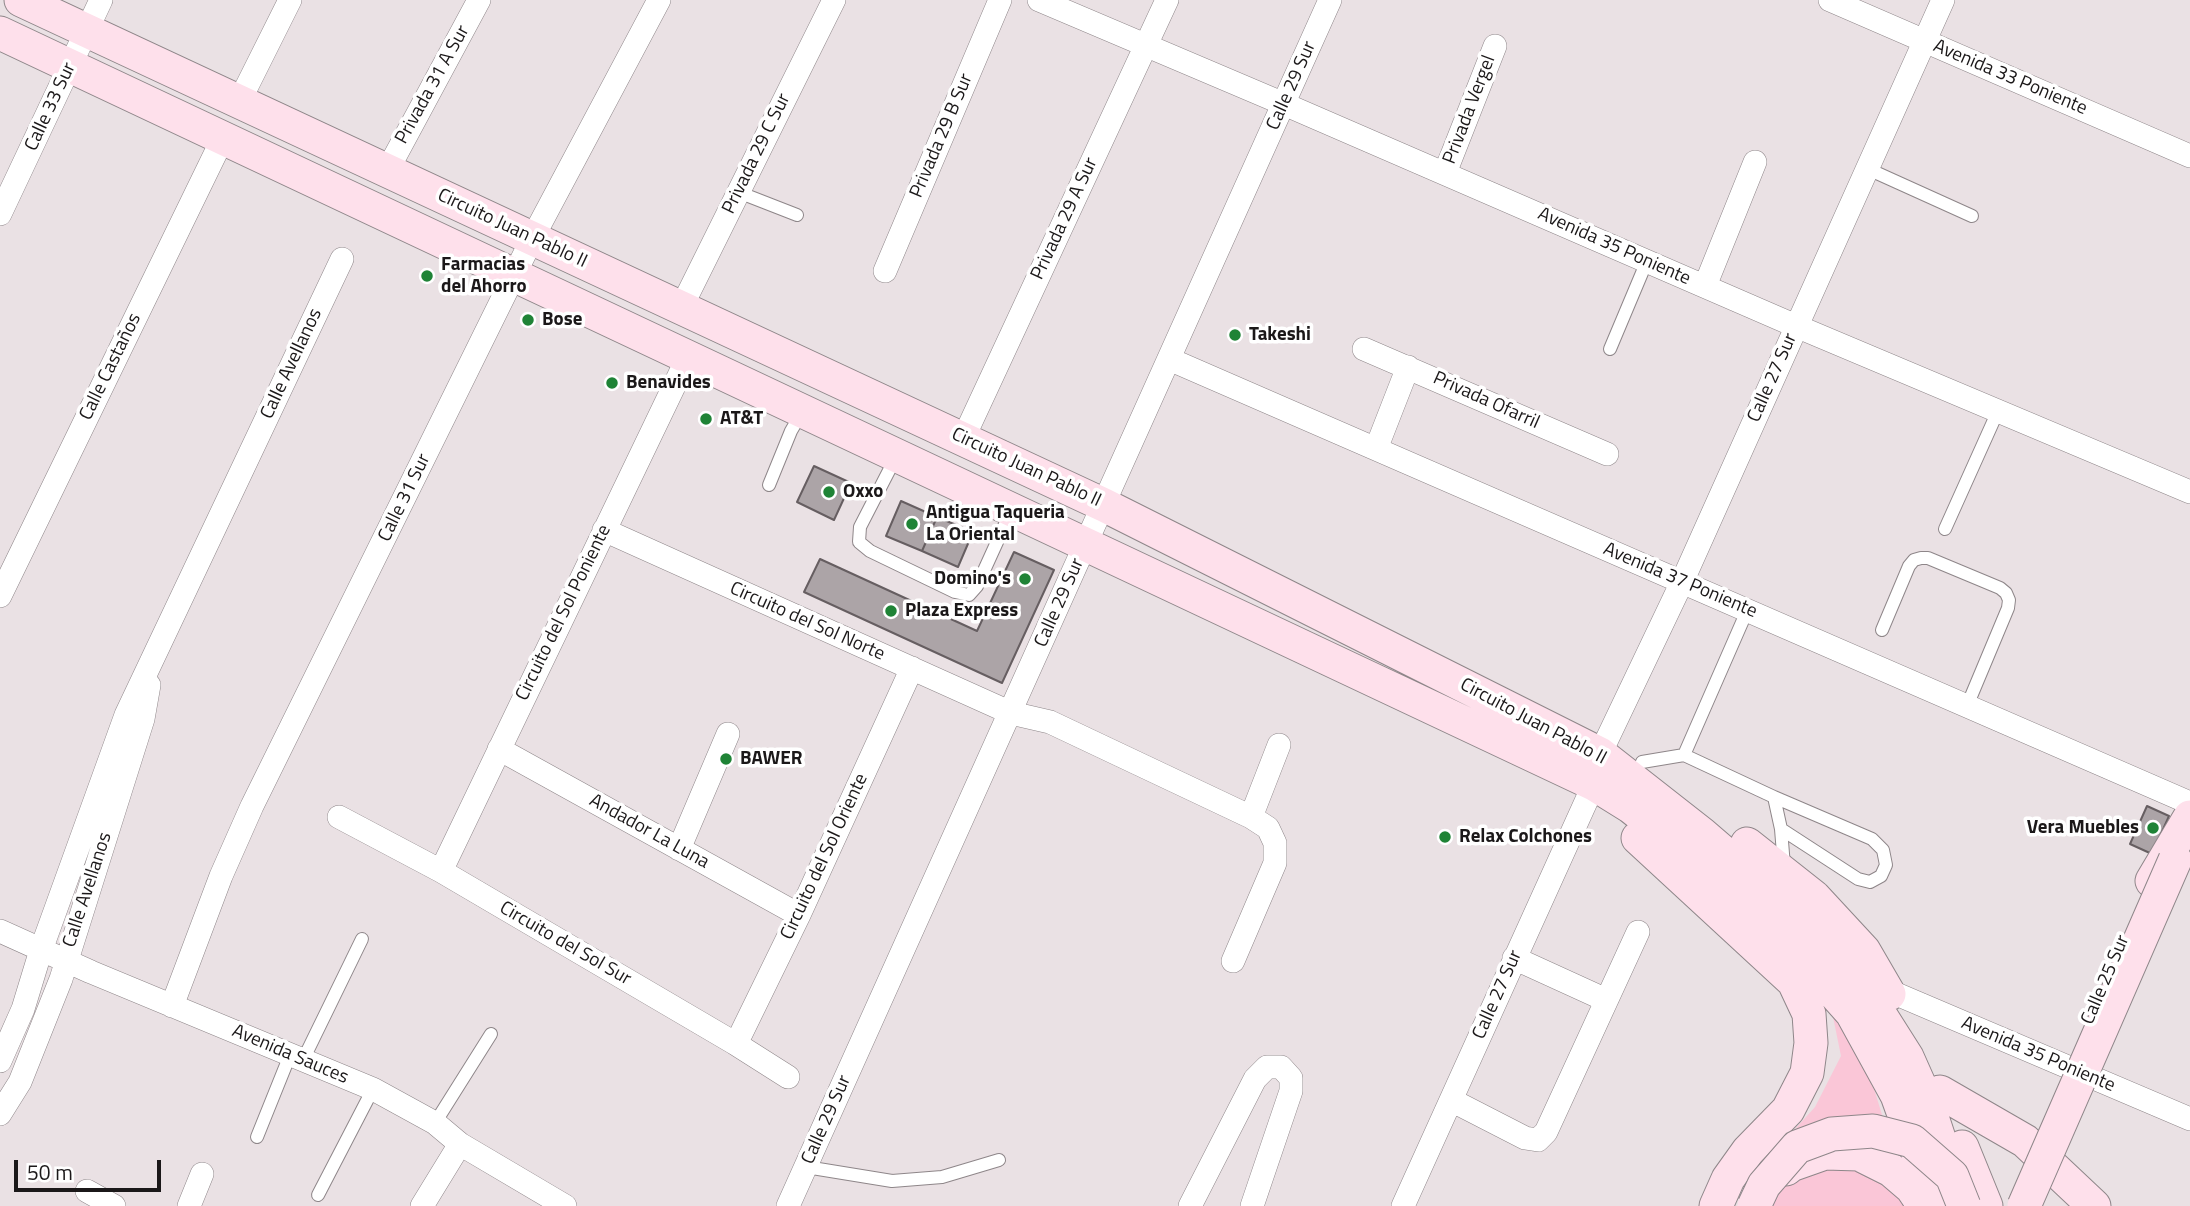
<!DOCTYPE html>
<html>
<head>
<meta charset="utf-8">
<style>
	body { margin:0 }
	#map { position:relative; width:2190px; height:1206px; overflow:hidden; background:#eae1e4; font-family:"Titillium Web",sans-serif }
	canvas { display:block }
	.scale { position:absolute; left:14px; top:1160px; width:147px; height:32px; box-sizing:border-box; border:4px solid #1b1819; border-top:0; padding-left:9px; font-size:21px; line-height:24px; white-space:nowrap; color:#1b1819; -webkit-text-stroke:5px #fff; paint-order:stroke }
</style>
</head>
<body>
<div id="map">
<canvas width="2190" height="1206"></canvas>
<div class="scale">50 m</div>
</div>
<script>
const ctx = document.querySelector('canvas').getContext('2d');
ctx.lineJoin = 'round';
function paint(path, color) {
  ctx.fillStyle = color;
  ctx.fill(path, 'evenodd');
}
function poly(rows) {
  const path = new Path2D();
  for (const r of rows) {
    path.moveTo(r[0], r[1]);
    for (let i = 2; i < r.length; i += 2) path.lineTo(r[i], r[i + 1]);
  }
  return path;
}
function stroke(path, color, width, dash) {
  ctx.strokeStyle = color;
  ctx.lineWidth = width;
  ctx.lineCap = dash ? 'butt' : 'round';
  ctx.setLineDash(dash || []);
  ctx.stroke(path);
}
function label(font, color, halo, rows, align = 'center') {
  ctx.font = font + ' "Titillium Web",sans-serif';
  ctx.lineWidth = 7;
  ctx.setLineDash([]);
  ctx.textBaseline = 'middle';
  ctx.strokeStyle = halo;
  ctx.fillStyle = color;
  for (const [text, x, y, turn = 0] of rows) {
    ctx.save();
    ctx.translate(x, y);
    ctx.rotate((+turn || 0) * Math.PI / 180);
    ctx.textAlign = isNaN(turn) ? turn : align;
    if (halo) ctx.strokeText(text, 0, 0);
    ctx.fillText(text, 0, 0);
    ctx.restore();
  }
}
paint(poly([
	[1830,1002,1856,1030,1910,1206,1746,1206,1768,1159,1815,1107,1841,1056]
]), '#fac6d7');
const building = poly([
	[814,466,851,483,834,520,797,502,814,466],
	[901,501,937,517,922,551,886,536,901,501],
	[937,517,973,532,958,567,922,551,937,517],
	[1014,552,1054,570,1002,683,804,592,820,559,977,631,1014,552],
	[2147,806,2169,816,2152,854,2130,844,2147,806]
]);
paint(building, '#aca4a7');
stroke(building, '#665e61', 2);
const lane = poly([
	[1868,169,1972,216],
	[738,192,797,215],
	[1610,349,1647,261],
	[897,455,860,527,859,542,870,551,955,592,969,595,977,586,1012,509],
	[769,485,791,431,802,412],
	[1945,529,1998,411],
	[1882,630,1909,566,1914,560,1921,558,1928,558,2000,588,2006,593,2009,600,2008,608,1967,706],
	[1684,755,1747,611],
	[1642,762,1684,755,1774,797,1781,829,1784,866],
	[1774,797,1872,839,1883,850,1886,865,1881,876,1870,882,1858,879,1781,829],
	[303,1060,362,939],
	[435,1123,491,1034],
	[257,1137,290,1055],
	[806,1167,892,1181,942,1177,999,1160],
	[318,1195,373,1089]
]);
const street = poly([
	[1039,0,1284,104,1796,326,2190,492],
	[1830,0,2190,156],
	[239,102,290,0],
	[387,171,479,0],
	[1445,173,1495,46],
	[0,214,101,0],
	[885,271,1000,0],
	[1705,286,1755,162],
	[681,308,834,0],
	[1364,349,1607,454],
	[1169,359,2190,803],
	[963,439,1167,0],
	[1376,449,1408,367],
	[604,530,1011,713,1050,722,1251,817,1268,828,1275,843,1275,863,1233,961],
	[0,596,223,138],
	[499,749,799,915],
	[1600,754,1682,582,1943,0],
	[339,817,441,871,736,1044,788,1077],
	[1251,817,1279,745],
	[679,849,728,734],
	[441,871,688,357],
	[0,931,91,972,373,1089,435,1123,460,1144,565,1206],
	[1514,958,1606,1000],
	[1887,990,2190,1119],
	[172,1006,221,876,252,806,532,239,659,0],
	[736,1044,799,915,912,668],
	[0,1061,23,1009,41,950,126,715,342,259],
	[1451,1100,1525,1138,1538,1140,1546,1132,1638,932],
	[0,1114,20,1082,61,979,143,719,149,685],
	[87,1191,114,1206],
	[189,1206,202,1174],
	[422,1206,460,1144],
	[788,1206,1330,0],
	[1190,1206,1255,1079,1267,1067,1281,1067,1291,1078,1291,1091,1252,1206],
	[1403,1206,1594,784]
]);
const secondary = poly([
	[21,0,1104,505,1600,754,1702,834,1803,921,1862,986,1907,1057,1927,1102,1955,1187],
	[0,33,1594,784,1631,807,1692,856,1786,939,1852,1013,1897,1095,1919,1156,1932,1206],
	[1638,838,1794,982,1809,1014,1811,1043,1807,1073,1788,1110,1748,1151,1728,1179,1716,1206],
	[1747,844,1814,897,1864,951,1889,994],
	[2152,881,2190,817],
	[1940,1092,2025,1141,2094,1206],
	[1962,1147,1986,1206],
	[1786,1169,1791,1165,1825,1153,1859,1154,1891,1170,1912,1188,1924,1206]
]);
stroke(lane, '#8e8689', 14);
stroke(street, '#8e8689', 24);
stroke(secondary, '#8e8689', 35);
stroke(lane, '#fff', 12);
stroke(street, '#fff', 23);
stroke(secondary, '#fee0eb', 33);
const secondaryBridge = poly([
	[1754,1206,1764,1185,1797,1147,1832,1134,1873,1131,1912,1141,1952,1176,1964,1206],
	[2024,1206,2175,860]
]);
stroke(secondaryBridge, '#8e8689', 35, []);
stroke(secondaryBridge, '#fee0eb', 33);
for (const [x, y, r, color] of [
	[427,276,7,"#1f8336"],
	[528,320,7,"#1f8336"],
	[1235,335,7,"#1f8336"],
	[612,383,7,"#1f8336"],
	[706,419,7,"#1f8336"],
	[829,492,7,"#1f8336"],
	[912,524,7,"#1f8336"],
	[1025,579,7,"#1f8336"],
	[891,611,7,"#1f8336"],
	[726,759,7,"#1f8336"],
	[2153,828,7,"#1f8336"],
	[1445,837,7,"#1f8336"]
]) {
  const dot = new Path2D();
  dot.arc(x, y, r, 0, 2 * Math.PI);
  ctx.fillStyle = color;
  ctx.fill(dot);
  stroke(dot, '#fff', 2.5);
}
label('19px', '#1b1819', '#fff', [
	["Avenida 33 Poniente",2010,78,23],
	["Privada 31 A Sur",433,85,-61],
	["Calle 29 Sur",1292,86,-66],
	["Calle 33 Sur",51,107,-65],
	["Privada Vergel",1470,110,-69],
	["Privada 29 B Sur",942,136,-67],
	["Privada 29 C Sur",757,154,-64],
	["Privada 29 A Sur",1065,219,-65],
	["Circuito Juan Pablo II",512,229,25],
	["Avenida 35 Poniente",1614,247,24],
	["Calle Avellanos",292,364,-65],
	["Calle Castaños",111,367,-64],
	["Calle 27 Sur",1773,378,-66],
	["Privada Ofarril",1486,401,24],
	["Circuito Juan Pablo II",1026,468,25],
	["Calle 31 Sur",405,498,-64],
	["Avenida 37 Poniente",1680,581,23],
	["Calle 29 Sur",1060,603,-66],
	["Circuito del Sol Poniente",564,613,-64],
	["Circuito del Sol Norte",807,622,24],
	["Circuito Juan Pablo II",1533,722,28],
	["Andador La Luna",649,832,29],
	["Circuito del Sol Oriente",825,857,-65],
	["Calle Avellanos",88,890,-72],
	["Circuito del Sol Sur",565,944,30],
	["Calle 25 Sur",2106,980,-67],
	["Calle 27 Sur",1498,995,-66],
	["Avenida Sauces",290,1055,23],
	["Avenida 35 Poniente",2038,1055,23],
	["Calle 29 Sur",827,1120,-66]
]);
label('bold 19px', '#1b1819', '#fff', [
	["Farmacias",441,265],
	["del Ahorro",441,287],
	["Bose",542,320],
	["Takeshi",1249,335],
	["Benavides",626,383],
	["AT&T",720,419],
	["Oxxo",843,492],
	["Antigua Taqueria",926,513],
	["La Oriental",926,535],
	["Domino's",1011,579,"right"],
	["Plaza Express",905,611],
	["BAWER",740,759],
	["Vera Muebles",2139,828,"right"],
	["Relax Colchones",1459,837]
], 'left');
</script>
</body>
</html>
